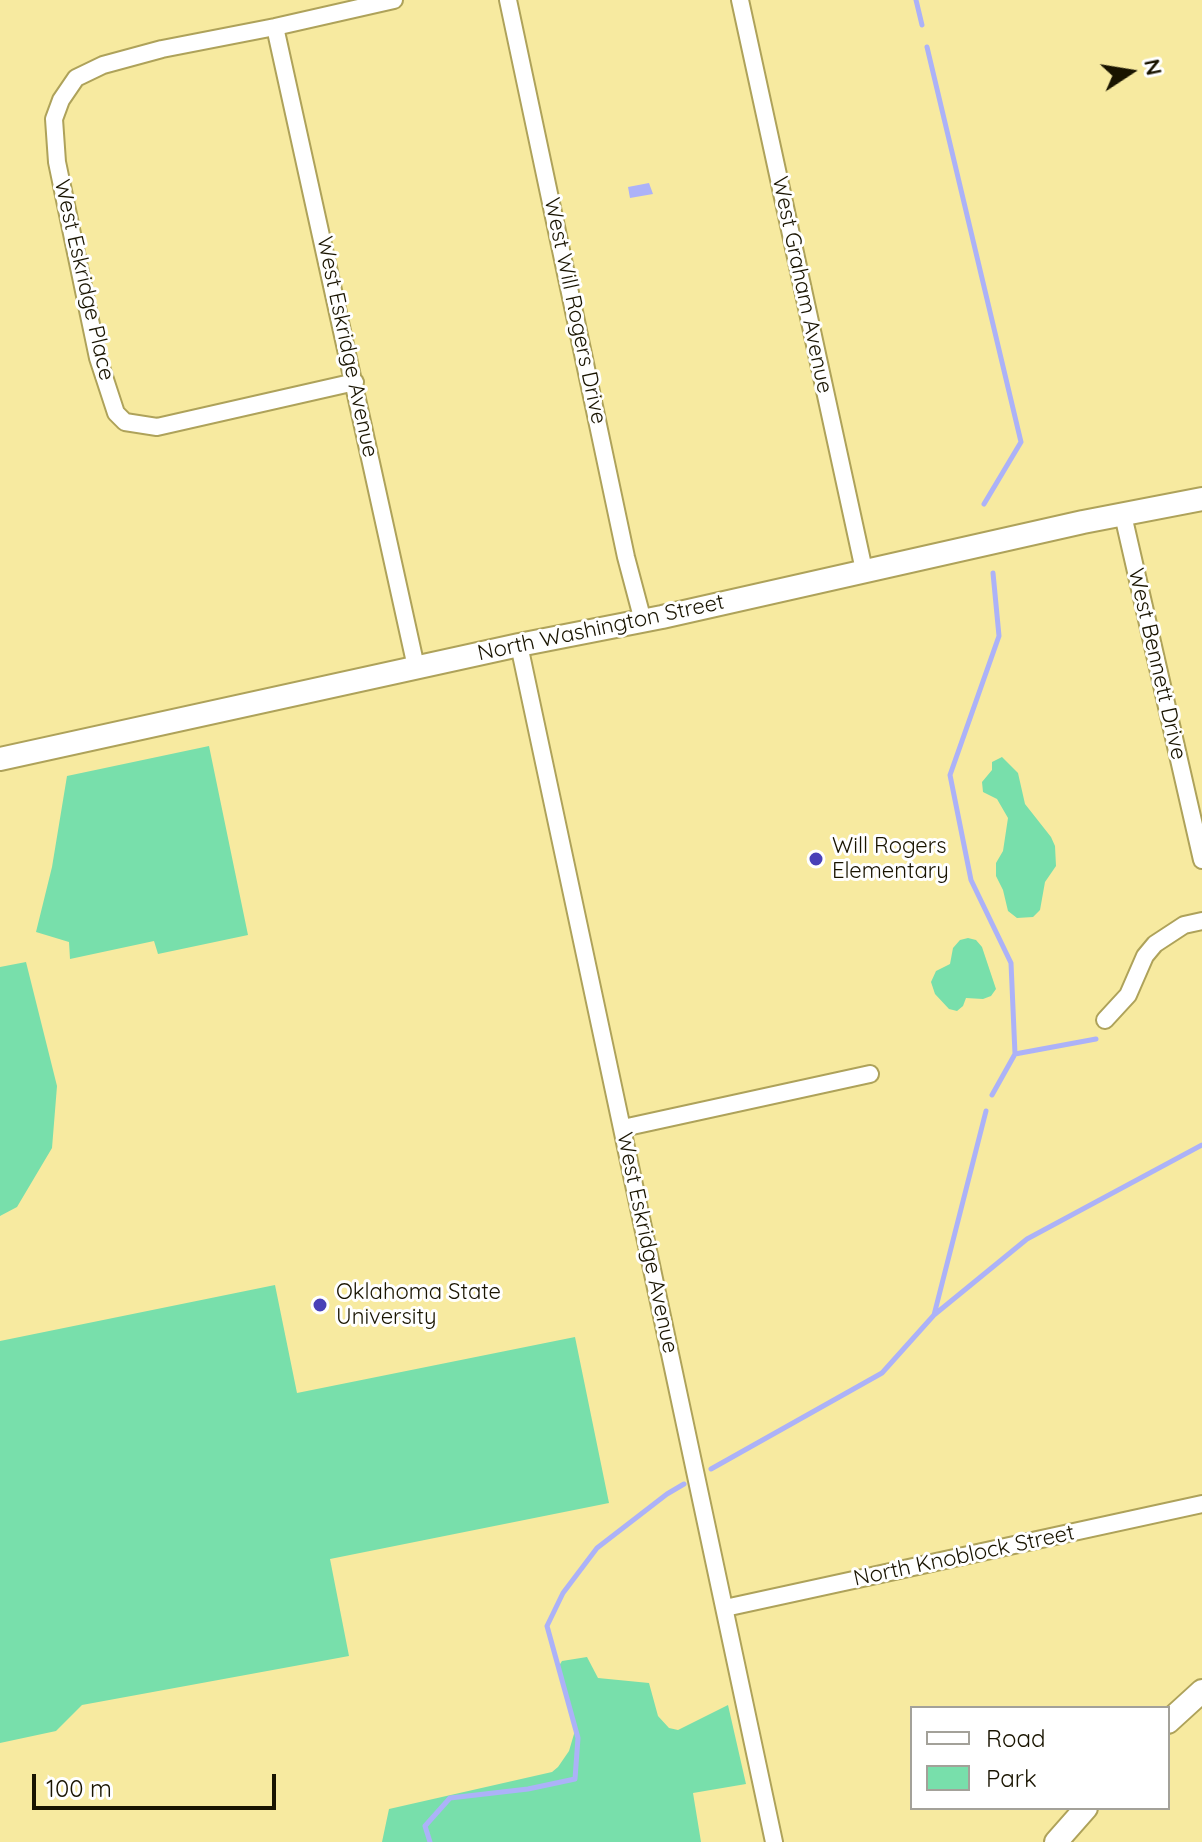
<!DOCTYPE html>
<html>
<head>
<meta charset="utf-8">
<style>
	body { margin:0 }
	#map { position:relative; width:1202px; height:1842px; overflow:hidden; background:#f7eaa0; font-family:Quicksand,sans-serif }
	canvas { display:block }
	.legend { position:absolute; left:910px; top:1706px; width:260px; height:104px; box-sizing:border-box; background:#fff; border:2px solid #a3a199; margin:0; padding:10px 14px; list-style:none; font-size:24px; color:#191400 }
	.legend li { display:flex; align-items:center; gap:16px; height:40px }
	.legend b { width:40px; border:2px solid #a3a199 }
	.north { position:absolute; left:1090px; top:32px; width:80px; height:80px; -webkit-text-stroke:6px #fff; paint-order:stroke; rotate:78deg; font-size:22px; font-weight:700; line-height:32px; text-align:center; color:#191400 }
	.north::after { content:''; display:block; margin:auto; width:28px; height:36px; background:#191400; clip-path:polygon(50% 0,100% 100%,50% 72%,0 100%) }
	.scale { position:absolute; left:32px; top:1774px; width:244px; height:36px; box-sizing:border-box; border:4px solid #191400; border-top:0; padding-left:10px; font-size:24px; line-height:28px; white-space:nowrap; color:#191400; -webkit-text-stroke:6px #fff; paint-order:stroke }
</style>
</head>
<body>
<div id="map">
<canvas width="1202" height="1842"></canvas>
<ul class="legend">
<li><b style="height:10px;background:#fff"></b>Road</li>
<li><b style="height:22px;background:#78dfab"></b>Park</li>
</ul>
<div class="north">N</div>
<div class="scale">100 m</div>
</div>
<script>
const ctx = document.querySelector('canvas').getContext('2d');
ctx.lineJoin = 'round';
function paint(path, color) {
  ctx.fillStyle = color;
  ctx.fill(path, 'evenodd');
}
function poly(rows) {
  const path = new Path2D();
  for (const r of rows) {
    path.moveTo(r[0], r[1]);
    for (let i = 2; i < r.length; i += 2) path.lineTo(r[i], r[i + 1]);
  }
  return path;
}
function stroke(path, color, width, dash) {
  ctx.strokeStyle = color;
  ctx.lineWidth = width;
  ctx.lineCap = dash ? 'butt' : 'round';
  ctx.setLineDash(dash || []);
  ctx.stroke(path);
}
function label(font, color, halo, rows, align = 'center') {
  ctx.font = font + ' Quicksand,sans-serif';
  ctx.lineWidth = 6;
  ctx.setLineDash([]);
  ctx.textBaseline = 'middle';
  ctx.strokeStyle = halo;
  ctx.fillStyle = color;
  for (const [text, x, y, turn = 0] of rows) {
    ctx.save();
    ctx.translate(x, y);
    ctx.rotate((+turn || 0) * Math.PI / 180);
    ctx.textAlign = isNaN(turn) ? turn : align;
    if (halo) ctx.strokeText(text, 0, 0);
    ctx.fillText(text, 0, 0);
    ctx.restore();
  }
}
paint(poly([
	[209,746,248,935,158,954,154,941,70,959,69,942,36,932,52,867,67,776],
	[1002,757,1018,773,1025,804,1051,837,1055,846,1056,866,1045,882,1040,910,1033,917,1017,918,1008,911,1003,890,996,876,996,863,1003,851,1008,818,997,799,983,792,982,782,992,770,992,762],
	[968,938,976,940,982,947,996,989,991,996,983,999,966,998,963,1006,957,1011,949,1009,935,994,931,982,936,971,950,964,953,948,960,940],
	[26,962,57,1086,52,1148,17,1207,0,1216,0,967],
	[275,1285,297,1393,575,1337,609,1503,330,1559,349,1656,82,1705,56,1731,0,1743,0,1341],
	[587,1657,598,1678,649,1683,658,1716,669,1728,678,1730,728,1705,746,1784,693,1793,701,1842,382,1842,389,1809,552,1772,558,1767,569,1751,574,1734,574,1725,557,1669,562,1661]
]), '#78dfab');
paint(poly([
	[649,183,653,194,630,198,628,187]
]), '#acb2f8');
stroke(poly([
	[916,0,922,25],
	[927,47,1021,442,984,504],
	[993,573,999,636,950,775,971,880,1011,963,1015,1054],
	[992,1095,1015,1054,1096,1039],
	[934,1315,986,1111],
	[711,1469,882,1373,934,1315,1027,1239,1202,1145],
	[430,1842,425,1826,450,1798,528,1789,575,1779,578,1738,547,1626,563,1593,597,1548,667,1494,684,1484]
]), '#acb2f8', 5);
const minor = poly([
	[508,0,626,557,643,621],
	[740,0,864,570],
	[275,27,416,667],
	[355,382,157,427,125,422,116,413,98,358,57,162,54,119,61,100,76,78,103,65,162,49,275,27,394,0],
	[1123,515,1202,860],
	[519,645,774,1842],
	[1105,1020,1128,995,1145,956,1155,944,1184,925,1202,921],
	[623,1128,870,1074],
	[725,1608,1202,1504]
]);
const secondary = poly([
	[0,759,519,645,662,617,1083,522,1202,499],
	[1168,1722,1202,1691],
	[1056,1842,1086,1808]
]);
stroke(minor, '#aea25a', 20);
stroke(secondary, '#aea25a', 26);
stroke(minor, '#fff', 16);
stroke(secondary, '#fff', 22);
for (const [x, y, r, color] of [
	[816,859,8,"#4940b7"],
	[320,1305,8,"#4940b7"]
]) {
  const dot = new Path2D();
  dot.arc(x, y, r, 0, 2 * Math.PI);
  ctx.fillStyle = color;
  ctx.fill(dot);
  stroke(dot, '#fff', 3);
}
label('22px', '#191400', '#fff', [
	["West Eskridge Place",84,280,77],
	["West Graham Avenue",802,285,78],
	["West Will Rogers Drive",575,311,78],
	["West Eskridge Avenue",347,347,78],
	["North Washington Street",601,628,-12],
	["West Bennett Drive",1157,664,77],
	["West Eskridge Avenue",647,1243,78],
	["North Knoblock Street",964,1556,-12]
]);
label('22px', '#191400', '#fff', [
	["Will Rogers",832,846],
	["Elementary",832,871],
	["Oklahoma State",336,1292],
	["University",336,1317]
], 'left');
</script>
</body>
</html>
